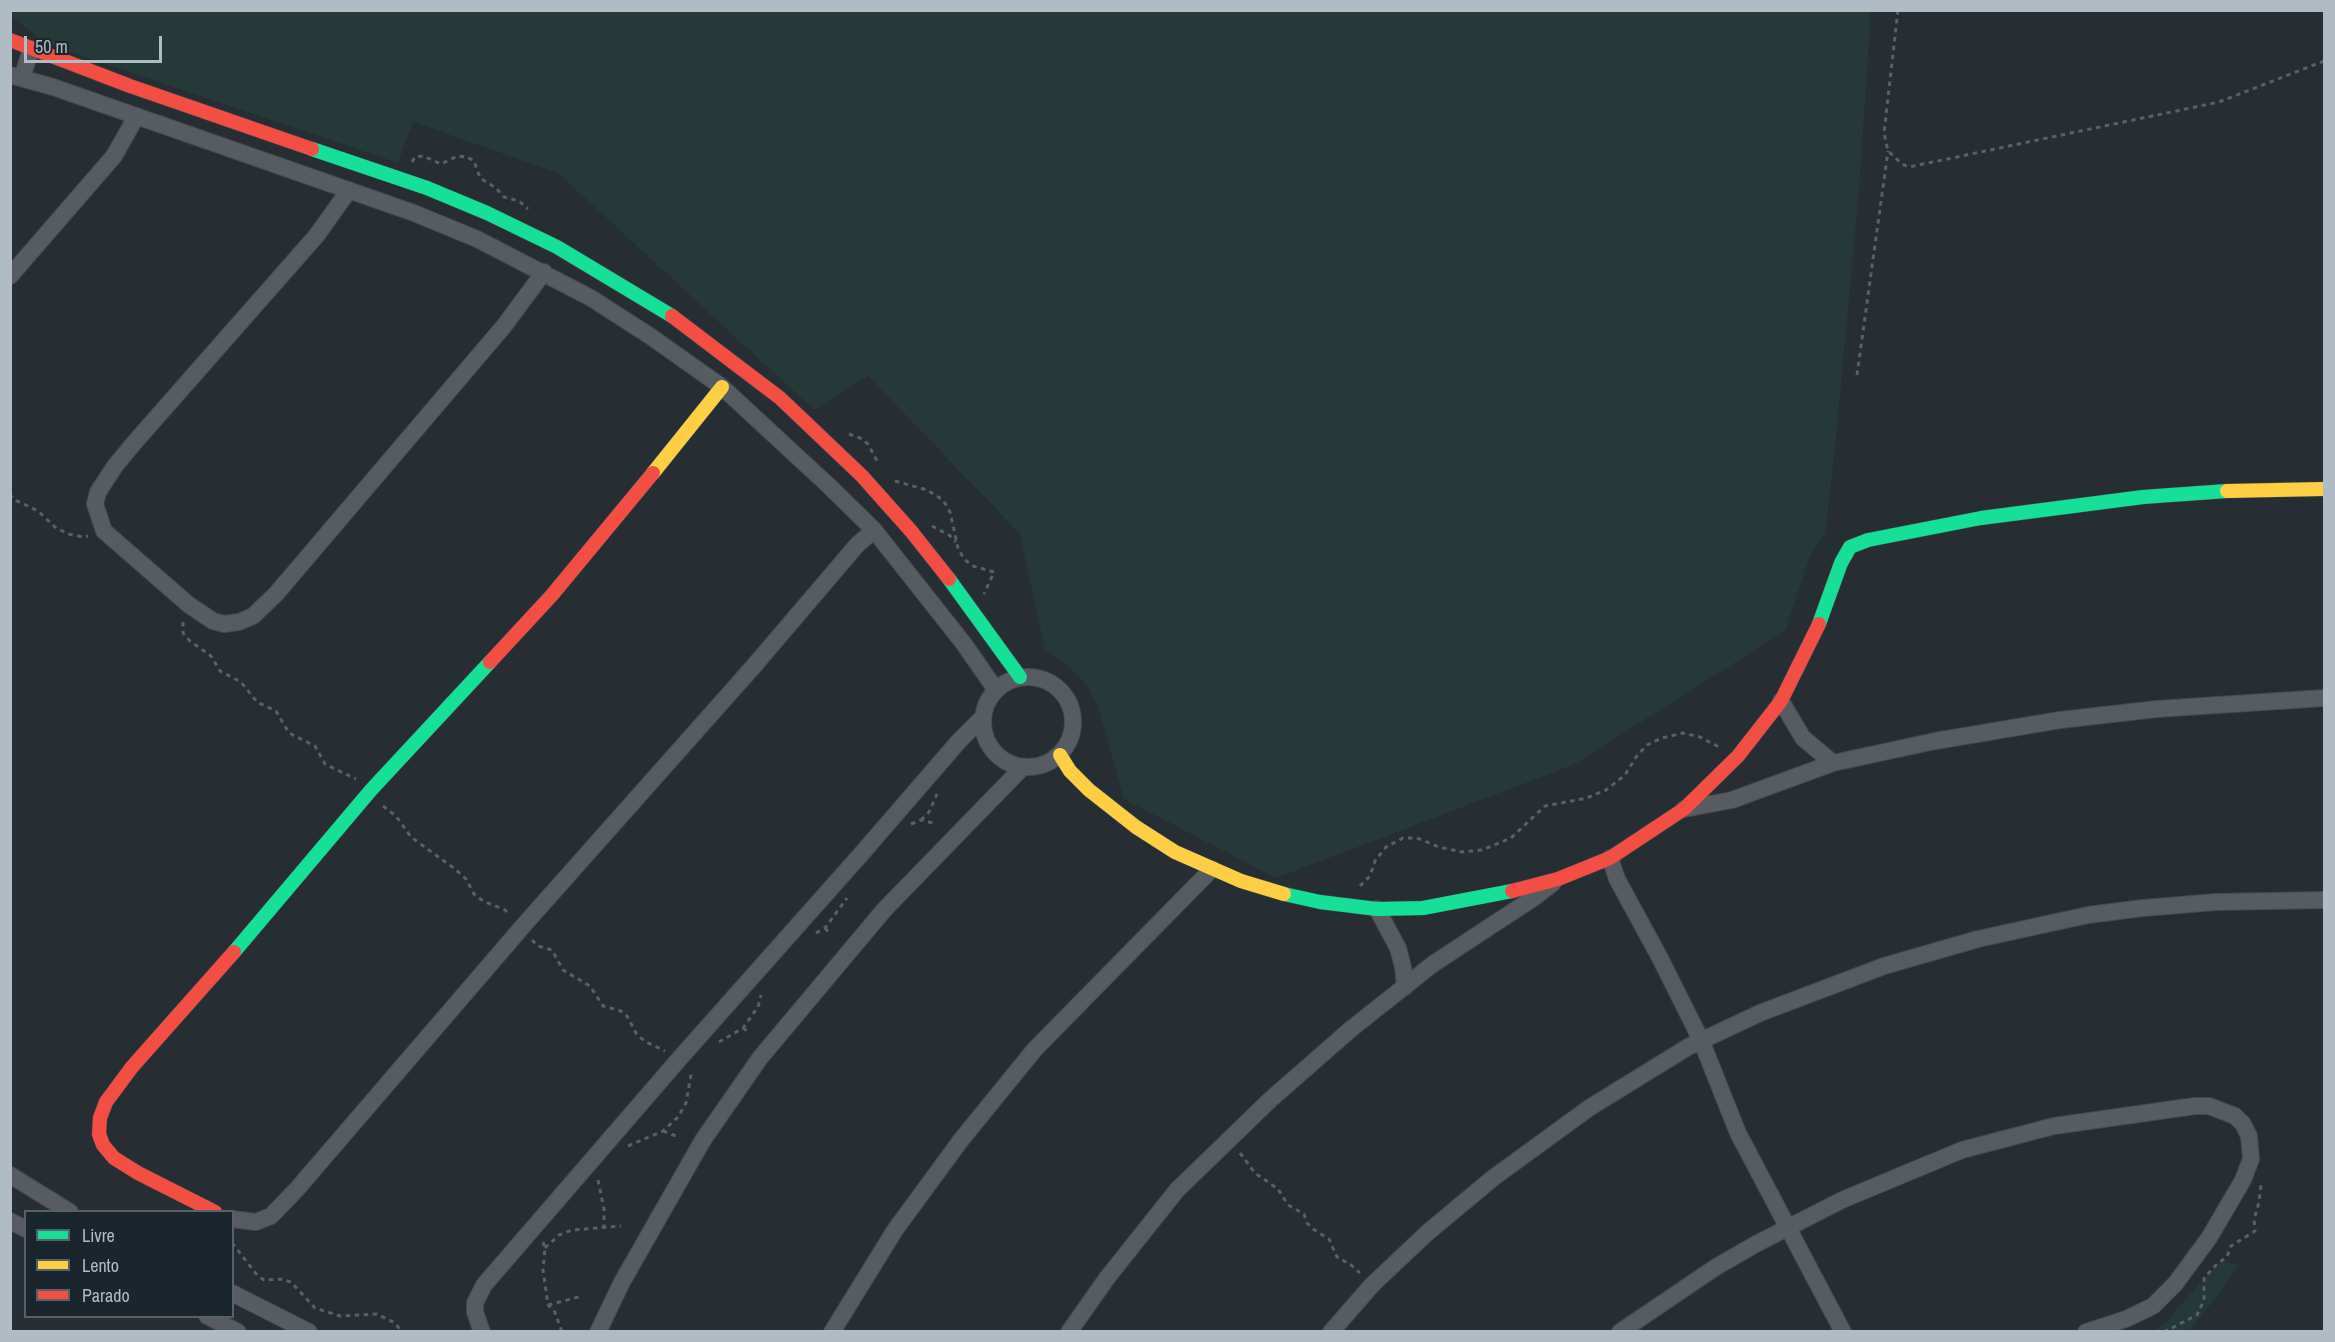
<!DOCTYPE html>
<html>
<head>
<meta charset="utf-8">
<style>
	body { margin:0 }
	#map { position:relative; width:2335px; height:1342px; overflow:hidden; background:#262d33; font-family:"Archivo Narrow",sans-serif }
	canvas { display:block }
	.frame { position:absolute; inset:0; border:12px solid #afbbc5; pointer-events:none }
	.legend { position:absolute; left:24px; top:1210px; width:210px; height:108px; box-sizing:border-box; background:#1a252d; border:2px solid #56616a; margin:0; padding:8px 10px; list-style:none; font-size:18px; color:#afbbc5 }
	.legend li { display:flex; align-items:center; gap:12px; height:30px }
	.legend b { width:30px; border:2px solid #56616a }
	.scale { position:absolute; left:24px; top:36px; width:138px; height:27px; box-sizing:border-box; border:3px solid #afbbc5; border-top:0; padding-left:8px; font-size:18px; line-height:21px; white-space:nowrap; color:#afbbc5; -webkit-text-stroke:4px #1a252d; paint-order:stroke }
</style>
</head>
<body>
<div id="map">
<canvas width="2335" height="1342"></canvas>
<div class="frame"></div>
<ul class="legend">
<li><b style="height:8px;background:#16e098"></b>Livre</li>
<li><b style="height:8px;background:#ffcf43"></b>Lento</li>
<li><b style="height:8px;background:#f24e42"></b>Parado</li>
</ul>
<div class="scale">50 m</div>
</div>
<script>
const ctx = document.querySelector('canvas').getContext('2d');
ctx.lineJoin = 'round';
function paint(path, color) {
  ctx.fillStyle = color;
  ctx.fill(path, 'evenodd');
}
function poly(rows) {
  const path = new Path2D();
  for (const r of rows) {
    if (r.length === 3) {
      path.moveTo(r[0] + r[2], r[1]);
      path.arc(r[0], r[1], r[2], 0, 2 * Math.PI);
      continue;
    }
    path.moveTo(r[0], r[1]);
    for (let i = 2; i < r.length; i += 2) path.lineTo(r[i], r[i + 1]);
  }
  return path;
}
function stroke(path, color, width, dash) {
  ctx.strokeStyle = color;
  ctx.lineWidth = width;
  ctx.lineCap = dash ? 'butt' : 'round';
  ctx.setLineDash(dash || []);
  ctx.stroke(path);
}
paint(poly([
	[10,11,1871,11,1860,178,1836,439,1825,534,1810,556,1785,631,1573,765,1276,878,1124,799,1098,707,1092,694,1085,683,1066,664,1045,650,1020,534,868,376,814,410,558,173,413,122,398,163,47,44,11,16],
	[2223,1261,2238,1265,2219,1294,2189,1331,2153,1331,2163,1325,2207,1275]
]), '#243938');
const street = poly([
	[10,75,53,87,414,213,477,239,591,298,650,336,722,387,828,485,874,530,964,644,996,690],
	[22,78,31,49],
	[349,190,317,235,134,443,115,466,98,492,95,504,104,531,189,605,213,621,224,624,239,622,253,616,276,594,504,326,544,272],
	[10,276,114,156,136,117],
	[1028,722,45],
	[1781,701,1803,738,1833,763],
	[1684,809,1732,800,1833,763,1935,741,2060,720,2157,709,2324,698],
	[1610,858,1617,879,1660,958,1701,1040,1738,1133,1843,1332],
	[1377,909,1398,948,1403,967,1405,987],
	[10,1175,70,1212],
	[232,1219,256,1222,271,1216,297,1189,523,926,753,667,857,545,874,530],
	[10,1221,26,1229],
	[232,1293,309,1332],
	[207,1316,238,1332],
	[482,1332,475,1312,475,1303,484,1285,680,1058,863,852,959,741,983,717],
	[598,1332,622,1282,703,1140,760,1058,884,910,1023,767],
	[832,1332,895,1230,961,1140,1035,1049,1212,869],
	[1069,1332,1107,1278,1177,1190,1271,1099,1351,1029,1433,964,1535,897,1553,883],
	[1331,1332,1372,1285,1427,1233,1493,1178,1589,1108,1688,1047,1760,1013,1884,966,1978,939,2088,915,2143,908,2216,902,2324,900],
	[1620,1332,1716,1267,1756,1244,1842,1200,1962,1150,2054,1126,2195,1106,2209,1106,2235,1116,2243,1124,2249,1136,2251,1159,2243,1180,2209,1238,2175,1284,2153,1306,2126,1319,2086,1332]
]);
const fast = poly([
	[312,149,427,188,487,213,557,247,672,316],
	[949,579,1020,677],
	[1819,624,1841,563,1850,547,1868,540,1981,518,2143,497,2227,491],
	[1284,894,1320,902,1377,909,1423,908,1512,891],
	[234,952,371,790,490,662]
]);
const slow = poly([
	[653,473,722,387],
	[2227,491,2324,489],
	[1060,755,1070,771,1089,790,1136,827,1175,852,1241,881,1284,894]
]);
const jam = poly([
	[10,40,130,86,312,149],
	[672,316,780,398,862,476,911,531,949,579],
	[490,662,552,595,653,473],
	[1512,891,1558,879,1610,858,1684,809,1738,756,1781,701,1819,624],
	[215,1212,138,1173,114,1158,103,1145,99,1134,100,1118,106,1102,132,1067,234,952]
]);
stroke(street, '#44494e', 18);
stroke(fast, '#44494e', 15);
stroke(slow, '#44494e', 15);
stroke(jam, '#44494e', 15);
stroke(poly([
	[1898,10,1884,133,1888,151,1902,164,1909,167,2219,102,2324,61],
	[412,162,415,157,423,156,441,164,458,156,467,157,474,161,480,178,496,188,504,197,519,201,528,209],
	[1857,375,1888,151],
	[849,434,860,438,868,444,877,461],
	[895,481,927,490,943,500,950,512,958,548,964,559,973,566,994,572,984,594],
	[10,494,13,499,38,511,55,527,68,534,83,537,88,536],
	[932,526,949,535,956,542],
	[183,622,183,633,190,641,211,656,220,671,241,682,257,702,276,711,289,733,315,746,325,764,356,779],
	[383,806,396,816,411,837,455,869,466,879,474,894,483,901,505,910,510,915],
	[921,820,929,812,937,794],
	[911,824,921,820,933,823],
	[1360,886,1370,876,1375,861,1386,847,1403,838,1417,838,1439,847,1462,852,1482,850,1511,838,1545,806,1587,798,1606,790,1625,775,1636,757,1647,745,1662,738,1683,733,1700,737,1719,747],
	[825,928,830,934],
	[816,933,825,928,847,898],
	[532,940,538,946,552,950,563,970,590,986,603,1006,621,1011,627,1016,637,1035,646,1042,665,1051],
	[743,1028,750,1033],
	[719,1042,743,1028,758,1007,761,995],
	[663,1131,676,1136],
	[628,1146,663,1131,678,1117,686,1103,691,1075,690,1071],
	[1240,1153,1255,1173,1278,1189,1288,1205,1304,1214,1307,1223,1313,1229,1329,1239,1337,1257,1351,1265,1360,1273],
	[598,1180,604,1209,604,1226],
	[543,1242,545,1248,543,1270,548,1305,554,1310,562,1332],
	[232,1243,258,1276,264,1280,280,1279,291,1282,315,1308,340,1316,377,1314,395,1323,402,1332],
	[545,1248,559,1235,572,1230,621,1226],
	[548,1305,582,1296],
	[2164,1332,2197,1315,2204,1300,2204,1278,2218,1263,2227,1257,2231,1246,2255,1231,2254,1220,2259,1202,2261,1185]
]), '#5a6065', 3, [4.5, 4.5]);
stroke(street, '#565c61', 16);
stroke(fast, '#16e098', 14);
stroke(slow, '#ffcf43', 14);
stroke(jam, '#f24e42', 14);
</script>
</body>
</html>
